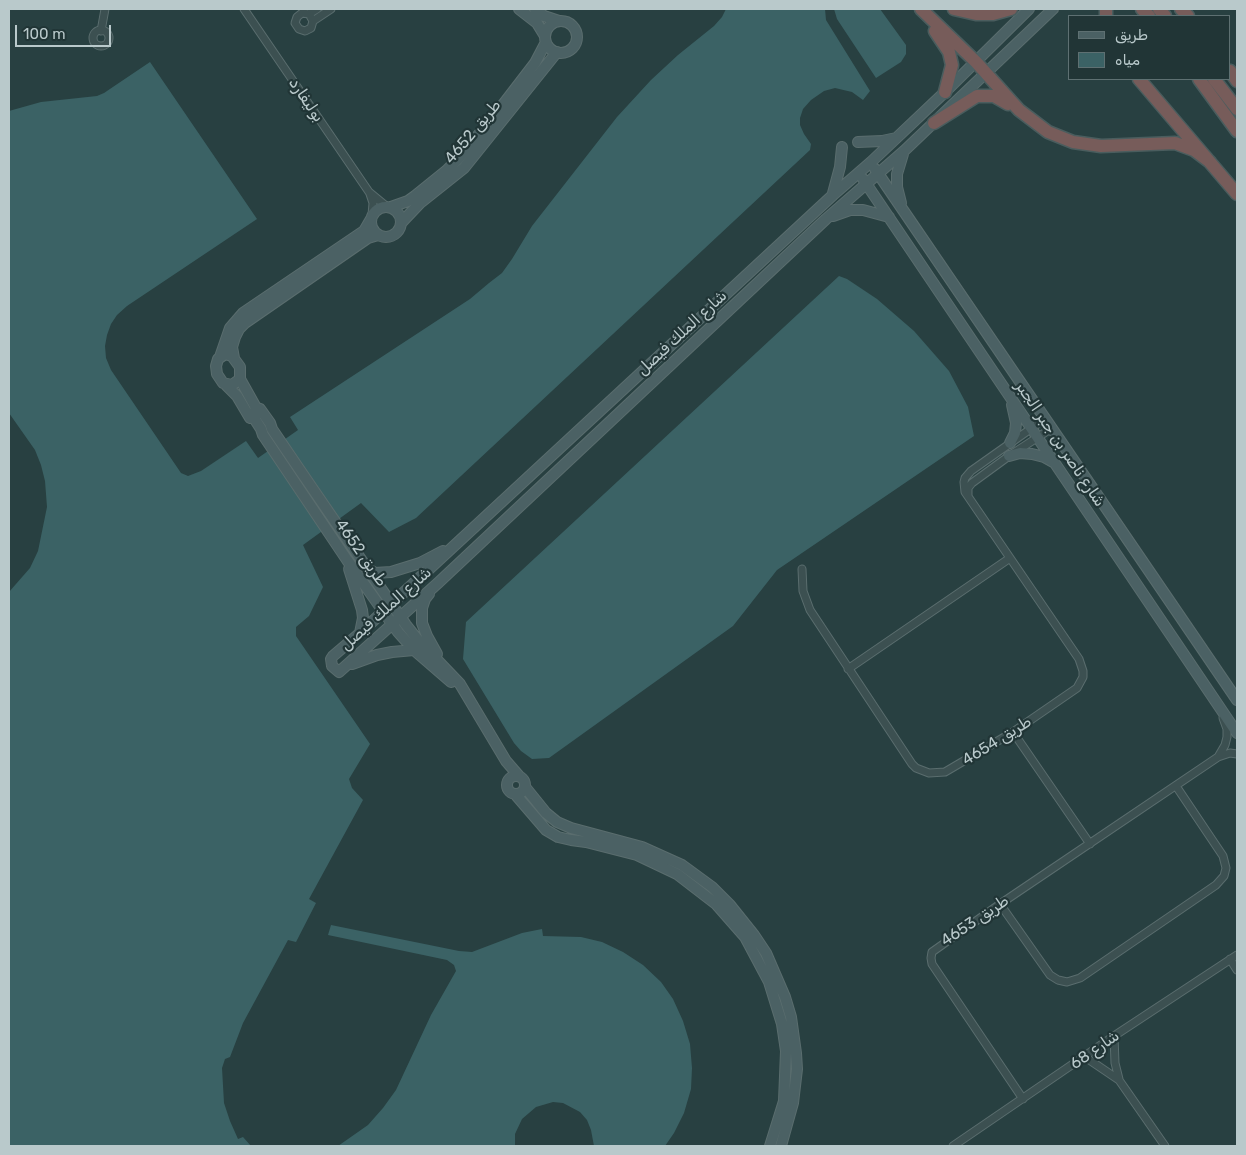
<!DOCTYPE html>
<html>
<head>
<meta charset="utf-8">
<style>
	body { margin:0 }
	#map { position:relative; width:1246px; height:1155px; overflow:hidden; background:#284041; font-family:Rubik,"Noto Naskh Arabic",sans-serif }
	canvas { display:block }
	.frame { position:absolute; inset:0; border:10px solid #b9c9cb; pointer-events:none }
	.legend { position:absolute; left:1068px; top:15px; width:162px; height:65px; box-sizing:border-box; background:#213536; border:1px solid #5e7072; margin:0; padding:6px 9px; list-style:none; font-size:15px; color:#b9c9cb }
	.legend li { display:flex; align-items:center; gap:10px; height:25px }
	.legend b { width:25px; border:1px solid #5e7072 }
	.scale { position:absolute; left:15px; top:25px; width:96px; height:22px; box-sizing:border-box; border:2px solid #b9c9cb; border-top:0; padding-left:6px; font-size:15px; line-height:18px; white-space:nowrap; color:#b9c9cb; -webkit-text-stroke:4px #213536; paint-order:stroke }
</style>
</head>
<body>
<div id="map">
<canvas width="1246" height="1155"></canvas>
<div class="frame"></div>
<ul class="legend">
<li><b style="height:6px;background:#4b6164"></b>طريق</li>
<li><b style="height:14px;background:#3b6265"></b>مياه</li>
</ul>
<div class="scale">100 m</div>
</div>
<script>
const ctx = document.querySelector('canvas').getContext('2d');
ctx.lineJoin = 'round';
function paint(path, color) {
  ctx.fillStyle = color;
  ctx.fill(path, 'evenodd');
}
function poly(rows) {
  const path = new Path2D();
  for (const r of rows) {
    if (r.length === 3) {
      path.moveTo(r[0] + r[2], r[1]);
      path.arc(r[0], r[1], r[2], 0, 2 * Math.PI);
      continue;
    }
    path.moveTo(r[0], r[1]);
    for (let i = 2; i < r.length; i += 2) path.lineTo(r[i], r[i + 1]);
  }
  return path;
}
function stroke(path, color, width, dash) {
  ctx.strokeStyle = color;
  ctx.lineWidth = width;
  ctx.lineCap = dash ? 'butt' : 'round';
  ctx.setLineDash(dash || []);
  ctx.stroke(path);
}
function label(font, color, halo, rows, align = 'center') {
  ctx.font = font + ' Rubik,"Noto Naskh Arabic",sans-serif';
  ctx.lineWidth = 4.5;
  ctx.setLineDash([]);
  ctx.textBaseline = 'middle';
  ctx.strokeStyle = halo;
  ctx.fillStyle = color;
  for (const [text, x, y, turn = 0] of rows) {
    ctx.save();
    ctx.translate(x, y);
    ctx.rotate((+turn || 0) * Math.PI / 180);
    ctx.textAlign = isNaN(turn) ? turn : align;
    if (halo) ctx.strokeText(text, 0, 0);
    ctx.fillText(text, 0, 0);
    ctx.restore();
  }
}
paint(poly([
	[726,9,825,9,826,20,870,91,863,100,852,92,835,88,824,91,811,100,803,109,800,118,800,125,804,134,811,144,810,150,416,518,389,532,361,503,303,545,323,587,309,616,296,627,296,636,370,744,349,779,352,788,363,800,309,899,316,903,296,942,288,940,243,1023,230,1057,225,1059,222,1068,224,1103,230,1121,238,1139,243,1137,251,1146,9,1146,9,592,30,568,38,551,47,507,45,481,41,465,35,450,9,413,9,111,41,102,97,96,104,93,150,62,257,219,127,306,117,315,111,324,107,335,105,346,106,358,111,370,181,473,188,476,201,471,246,441,258,458,298,430,290,417,470,299,489,283,502,273,512,259,532,226,617,117,651,80,678,55,714,26,722,17],
	[834,9,880,9,906,45,906,54,901,62,876,78,837,19],
	[839,276,847,279,877,299,914,331,949,371,968,407,974,436,777,570,733,626,549,758,532,759,521,751,514,743,463,659,466,622],
	[331,925,459,951,472,952,522,933,542,929,543,936,581,937,602,942,623,952,643,965,661,982,673,999,683,1021,690,1044,692,1068,691,1089,684,1113,674,1133,665,1146,594,1146,591,1130,587,1120,580,1112,563,1103,553,1102,536,1107,522,1119,515,1134,515,1146,338,1146,368,1125,383,1108,396,1090,431,1015,456,971,454,965,447,960,328,935]
]), '#3b6265');
const street = poly([
	[244,9,369,192,386,206],
	[309,14,313,21,311,28,305,31,299,29,295,23,297,17,302,13,309,14,317,9],
	[313,21,331,9],
	[101,38,8],
	[101,31,105,9],
	[370,194,373,203,372,215],
	[968,496,968,488,972,483,1009,456,1052,428],
	[802,569,803,591,810,610,912,764,916,768,929,773,945,772,1013,732,1077,688,1083,677,1083,671,1079,659,965,492,964,482,965,478,971,471,1046,418],
	[848,669,1010,558],
	[1013,732,1090,844],
	[1218,757,1225,745,1227,737,1227,729,1223,718],
	[1000,904,1050,975,1058,980,1067,982,1080,978,1216,885,1224,876,1226,868,1223,856,1176,786],
	[1230,959,1237,970],
	[1114,1036,1115,1063,1119,1079],
	[1085,1057,1119,1080,1165,1146],
	[1023,1099,932,964,931,958,932,952,1000,904,1218,757,1230,753,1237,754],
	[953,1146,1114,1036,1237,955]
]);
const secondary = poly([
	[519,9,537,23,545,36],
	[535,9,544,16,559,21],
	[1029,9,945,92,871,162,833,195,360,633,333,656,331,659,332,666,339,672,438,583,826,219,904,151,1053,9],
	[561,37,16],
	[858,142,882,141,896,138],
	[875,169,1237,700],
	[863,179,1237,733],
	[833,193,840,167,842,147],
	[901,203,897,187,897,174,903,154],
	[386,222,15],
	[391,207,408,201,415,196,446,171,458,159,495,115,535,63,546,42],
	[833,216,850,210,863,210,889,217],
	[402,222,420,203,464,168,557,52],
	[225,354,232,356,240,367,240,379,232,385,223,383,217,374,216,366,218,359,225,354],
	[220,357,230,328,243,313,364,231,371,219],
	[234,358,232,347,235,337,239,329,245,323,368,238,378,235],
	[240,379,259,413],
	[226,385,237,396,250,418],
	[257,408,260,409,270,423,272,429,306,479,406,625,418,640,460,684,506,761,519,776],
	[248,413,252,415,261,429,263,435,347,560,398,632,414,650,451,682],
	[1010,443,1015,433,1016,423,1012,405],
	[1009,456,1020,453,1032,454,1044,457,1053,462],
	[349,569,362,610,363,618,360,633],
	[368,569,375,573,391,572,420,563,443,551],
	[429,594,425,599,422,608,422,623,427,636,437,654],
	[352,664,377,655,392,652,414,650],
	[516,785,9],
	[525,787,546,813,557,822,571,828,642,847,682,865,712,887,730,905,754,935,766,953,785,997,791,1017,796,1053,797,1069,793,1103,781,1146],
	[515,794,546,830,558,837,571,840,586,842,637,855,677,874,716,904,745,937,769,982,782,1024,786,1051,784,1101,770,1146]
]);
const highway = poly([
	[921,9,976,62,1019,110,1048,132,1073,142,1101,146,1175,143,1194,150,1210,162],
	[954,9,976,14,993,14,1011,9],
	[1142,9,1149,16],
	[1159,9,1165,16],
	[1181,9,1188,16],
	[1106,16,1106,9],
	[935,31,949,52,952,65,945,92],
	[1230,71,1237,81],
	[1139,79,1237,194],
	[1199,79,1237,131],
	[1214,79,1237,109],
	[934,123,977,96,994,96,1008,104]
]);
stroke(street, '#5a6d6e', 9);
stroke(secondary, '#5a6d6e', 12);
stroke(highway, '#4a5d5e', 15);
stroke(street, '#3c5051', 7);
stroke(secondary, '#4b6164', 10);
stroke(highway, '#775c5a', 12);
label('16px', '#b9c9cb', '#213536', [
	["بوليفارد",306,100,56],
	["طريق 4652",473,132,-50],
	["شارع الملك فيصل",682,333,-43],
	["شارع ناصر بن جبر الجبر",1060,444,56],
	["طريق 4652",361,553,55],
	["شارع الملك فيصل",386,609,-42],
	["طريق 4654",997,741,-32],
	["طريق 4653",975,921,-34],
	["شارع 68",1095,1050,-35]
]);
</script>
</body>
</html>
